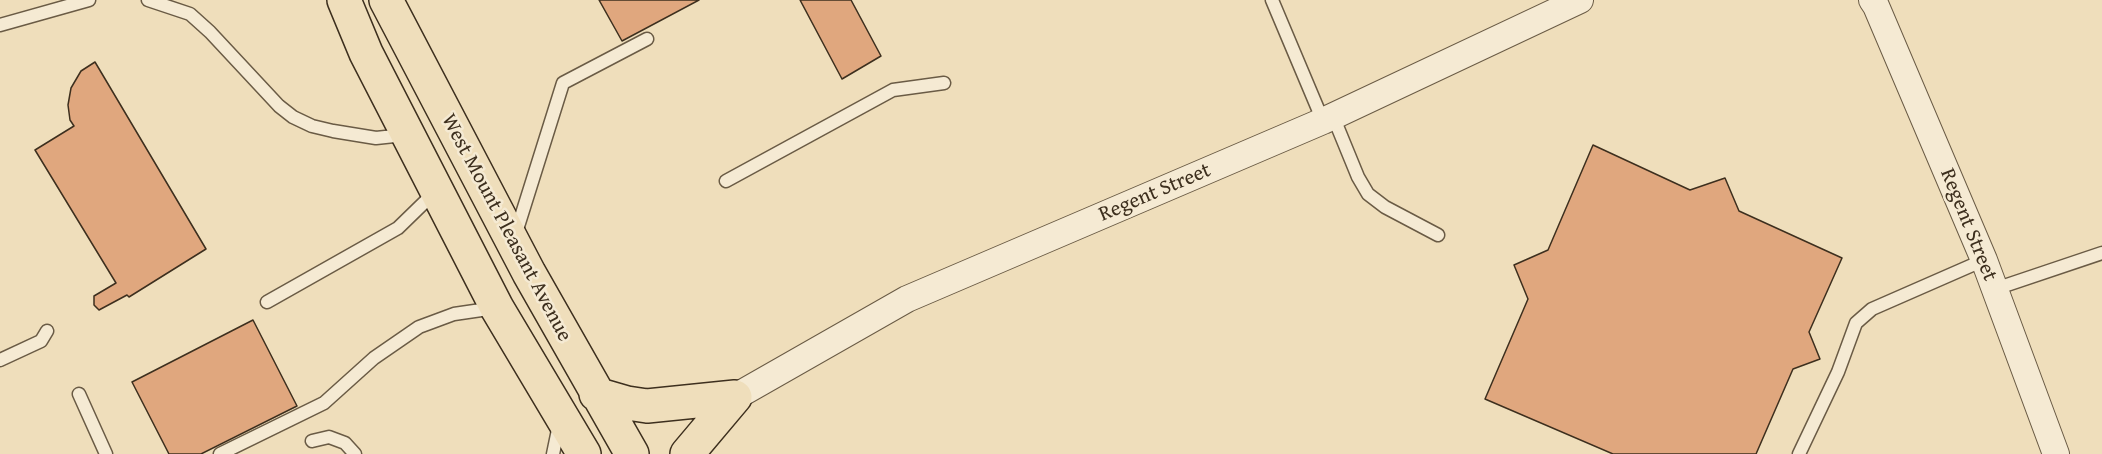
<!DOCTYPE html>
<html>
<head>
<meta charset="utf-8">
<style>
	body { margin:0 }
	canvas { display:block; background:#efdebb }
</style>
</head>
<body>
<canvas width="2102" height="454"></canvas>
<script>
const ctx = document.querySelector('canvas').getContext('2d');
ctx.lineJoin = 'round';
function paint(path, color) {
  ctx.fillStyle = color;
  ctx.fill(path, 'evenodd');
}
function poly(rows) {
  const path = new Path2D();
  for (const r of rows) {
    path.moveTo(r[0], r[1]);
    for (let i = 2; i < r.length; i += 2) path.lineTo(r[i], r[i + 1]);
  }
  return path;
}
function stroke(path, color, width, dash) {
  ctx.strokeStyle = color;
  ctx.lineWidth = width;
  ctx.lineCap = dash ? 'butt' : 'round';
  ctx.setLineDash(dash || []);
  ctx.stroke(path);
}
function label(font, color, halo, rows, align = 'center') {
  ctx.font = font + ' "Gentium Book Plus",serif';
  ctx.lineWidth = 5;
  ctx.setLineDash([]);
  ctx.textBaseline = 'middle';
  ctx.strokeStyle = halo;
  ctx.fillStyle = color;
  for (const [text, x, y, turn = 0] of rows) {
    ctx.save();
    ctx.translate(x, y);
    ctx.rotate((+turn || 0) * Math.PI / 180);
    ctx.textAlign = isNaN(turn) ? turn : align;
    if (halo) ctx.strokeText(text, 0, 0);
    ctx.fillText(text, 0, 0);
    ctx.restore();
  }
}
const building = poly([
	[599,0,699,0,622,41,599,0],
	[800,0,851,0,881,56,842,79,800,0],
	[95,62,206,249,129,297,127,295,99,310,94,305,94,296,116,283,35,150,74,126,70,120,68,105,71,88,81,71,95,62],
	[1593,145,1690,190,1725,178,1739,211,1842,258,1809,332,1820,359,1793,369,1756,454,1613,454,1485,399,1528,299,1514,265,1548,250,1593,145],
	[253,320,297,406,201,454,169,454,132,382,253,320]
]);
paint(building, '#e0a77e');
stroke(building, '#3d2f1e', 1.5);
const lane = poly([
	[148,0,190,14,210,32,279,106,293,117,312,126,333,131,376,138,404,135],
	[1272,0,1323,121],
	[0,25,89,0],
	[1333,116,1358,177,1368,194,1385,207,1438,235],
	[726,181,893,90,944,83],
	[515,236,563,83,647,39],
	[1995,289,2102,253],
	[267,302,398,228,435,192],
	[0,360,41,341,47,331],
	[79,394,106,454],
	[312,441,329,437,345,443,355,454],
	[220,454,324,403,374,358,419,327,454,314,495,308],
	[553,454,559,425],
	[1799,454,1838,372,1856,323,1872,309,1984,260]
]);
const street = poly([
	[1872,0,1876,6,1984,260,2056,454],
	[735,397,907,299,1323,121,1580,0]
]);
const primary = poly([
	[344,0,366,53,497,308,584,454],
	[386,0,529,273,632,454],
	[596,394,627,403,647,406,735,397],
	[687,454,735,397]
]);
stroke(lane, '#6a5b45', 15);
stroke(street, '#6a5b45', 28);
stroke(primary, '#3d2f1e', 36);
stroke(lane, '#f5ead3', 12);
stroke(street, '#f5ead3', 26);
stroke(primary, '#efdebb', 33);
label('21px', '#3d2f1e', '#f5ead3', [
	["Regent Street",1155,193,-23],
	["Regent Street",1968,225,68],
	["West Mount Pleasant Avenue",506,228,62]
]);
</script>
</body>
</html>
